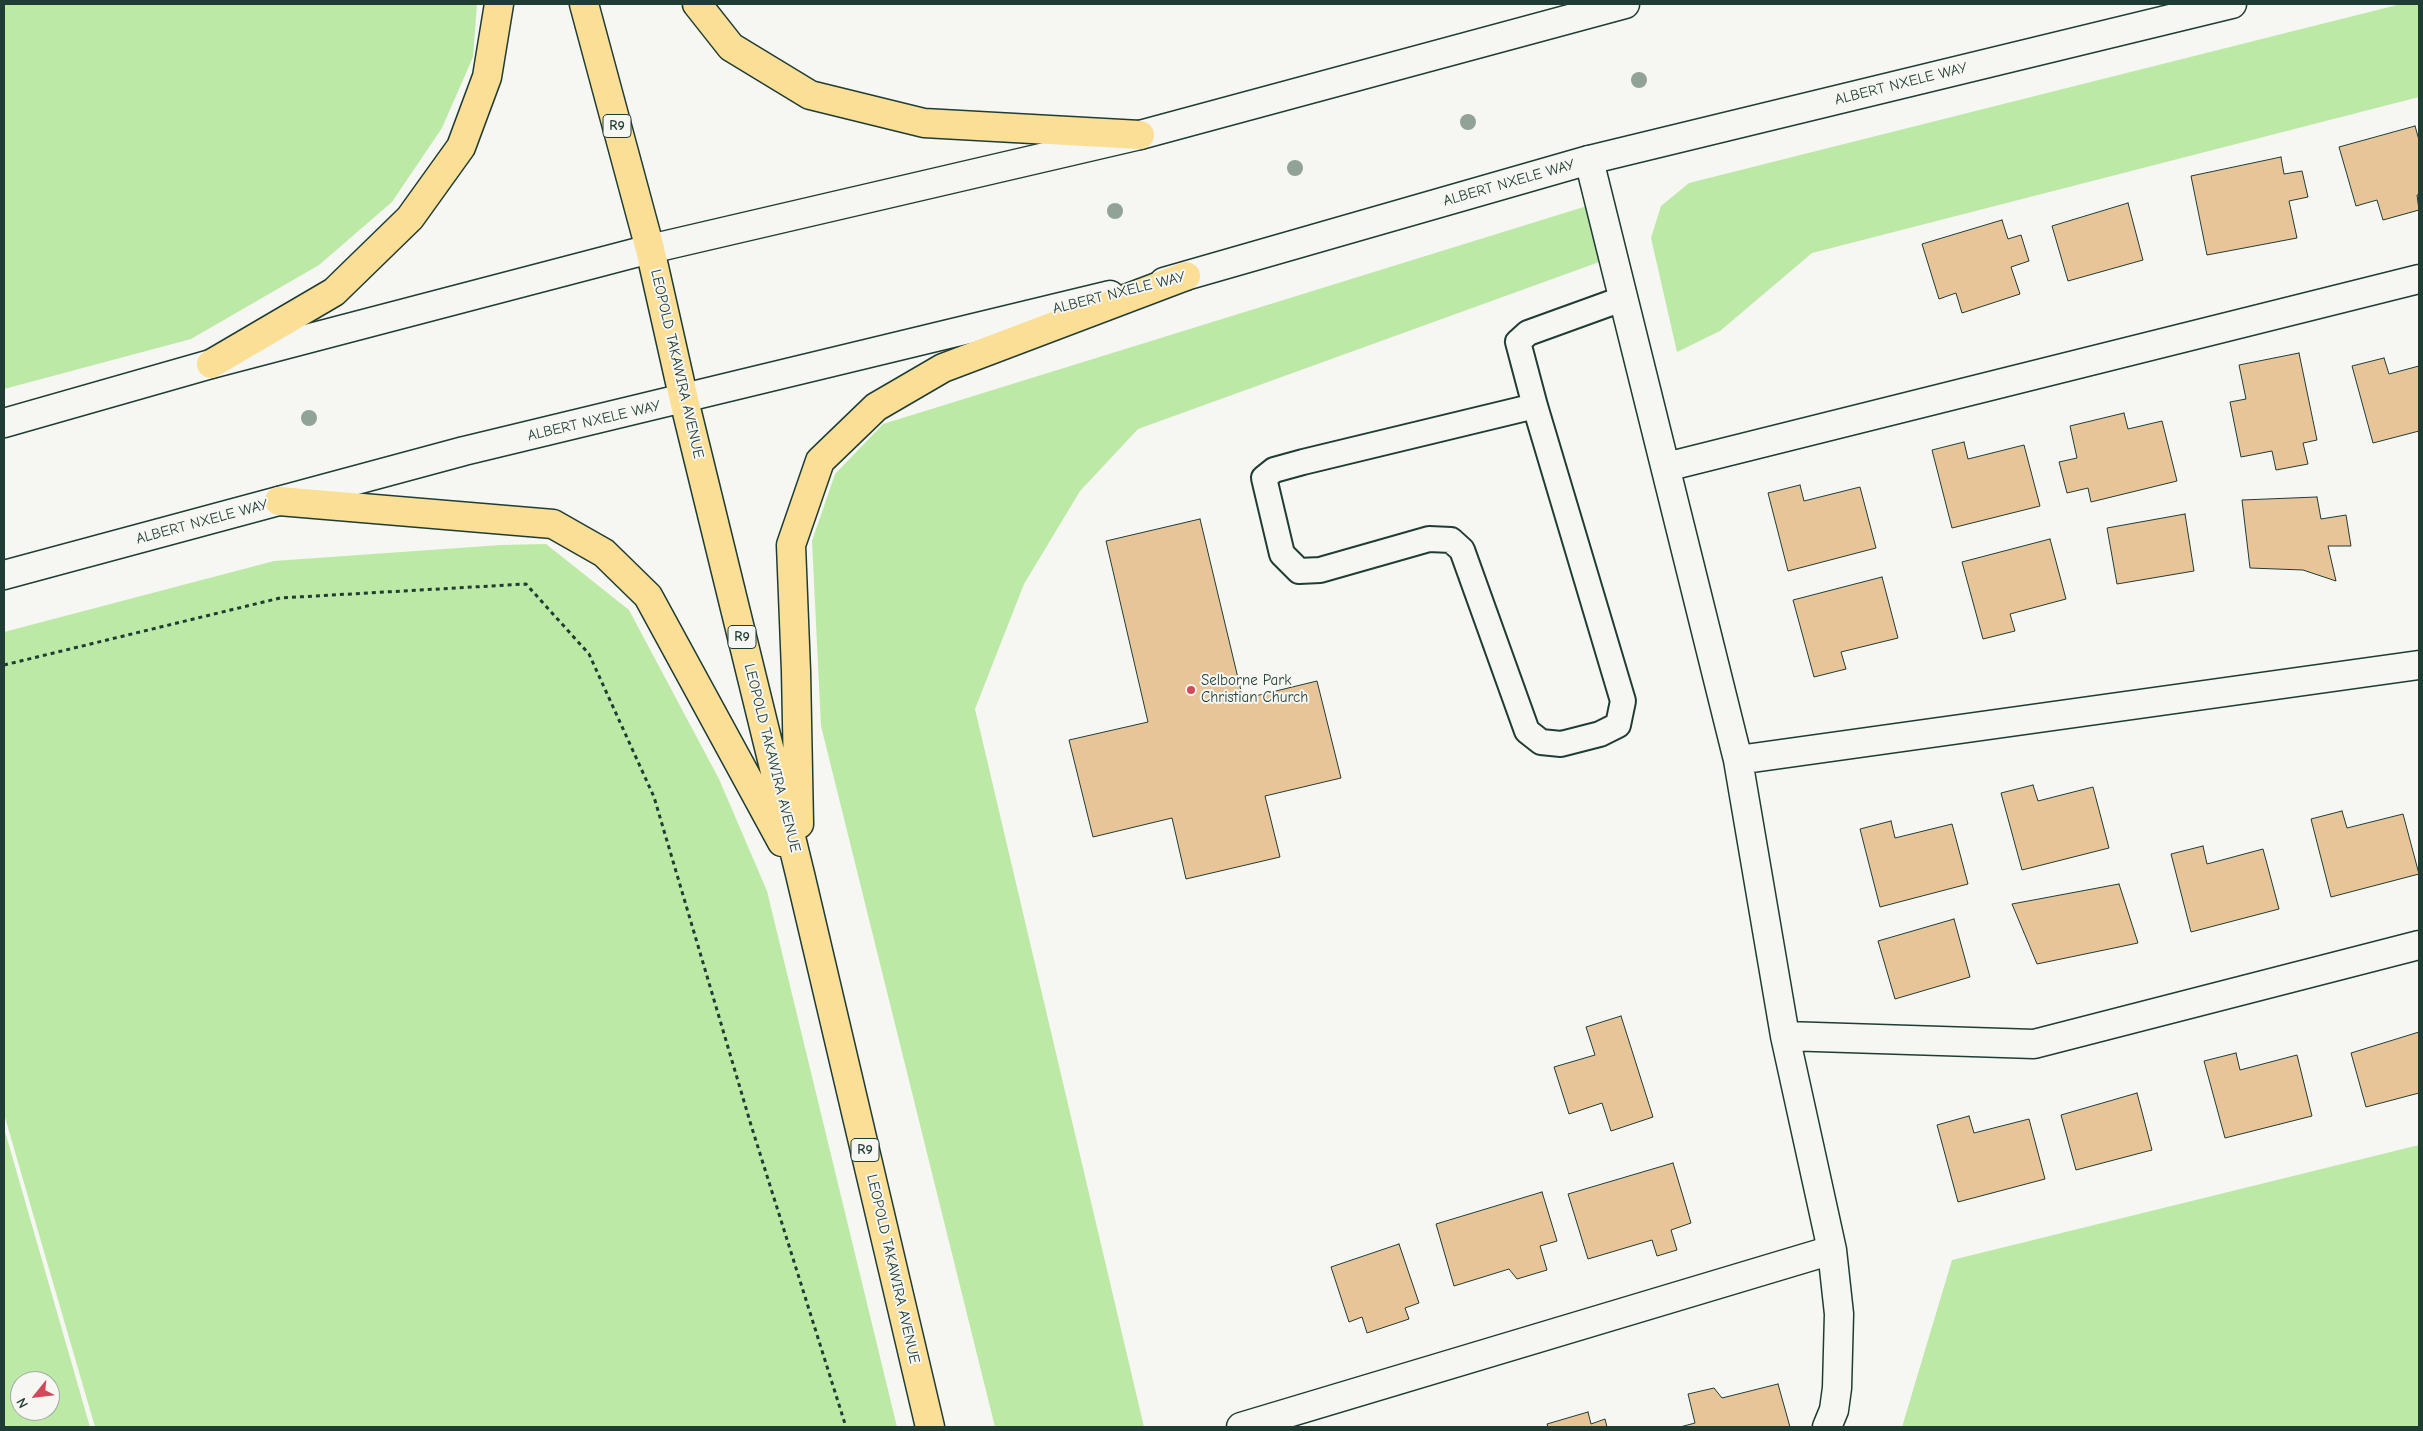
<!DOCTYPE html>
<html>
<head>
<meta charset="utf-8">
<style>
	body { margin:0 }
	#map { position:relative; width:2423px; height:1431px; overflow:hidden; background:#f6f6f2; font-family:"Comic Neue",sans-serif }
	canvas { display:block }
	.frame { position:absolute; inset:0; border:5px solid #1f3d34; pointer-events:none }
	.north { position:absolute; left:10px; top:1371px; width:50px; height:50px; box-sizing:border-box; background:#f6f6f2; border:1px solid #a0aca6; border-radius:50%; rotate:241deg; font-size:14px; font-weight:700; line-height:20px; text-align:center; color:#1f3d34 }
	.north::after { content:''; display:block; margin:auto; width:18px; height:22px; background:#d1495b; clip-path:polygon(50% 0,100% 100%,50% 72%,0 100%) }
</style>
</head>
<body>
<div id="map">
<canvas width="2423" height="1431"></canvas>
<div class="frame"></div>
<div class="north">N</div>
</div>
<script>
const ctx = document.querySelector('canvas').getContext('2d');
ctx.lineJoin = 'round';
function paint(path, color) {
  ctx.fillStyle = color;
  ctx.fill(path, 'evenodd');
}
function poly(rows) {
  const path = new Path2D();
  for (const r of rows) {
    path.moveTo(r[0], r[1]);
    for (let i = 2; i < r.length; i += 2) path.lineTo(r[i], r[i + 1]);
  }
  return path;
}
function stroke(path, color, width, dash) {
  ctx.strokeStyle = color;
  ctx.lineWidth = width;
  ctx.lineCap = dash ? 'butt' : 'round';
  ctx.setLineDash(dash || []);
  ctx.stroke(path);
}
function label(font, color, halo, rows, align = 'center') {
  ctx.font = font + ' "Comic Neue",sans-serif';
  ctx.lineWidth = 4;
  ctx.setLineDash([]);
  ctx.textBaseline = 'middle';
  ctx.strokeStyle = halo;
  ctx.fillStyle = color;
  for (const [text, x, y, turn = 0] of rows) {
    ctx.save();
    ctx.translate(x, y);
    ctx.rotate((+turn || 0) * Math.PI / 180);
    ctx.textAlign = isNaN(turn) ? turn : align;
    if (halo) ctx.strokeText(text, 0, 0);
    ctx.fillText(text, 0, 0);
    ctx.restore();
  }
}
paint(poly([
	[4,4,477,4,473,57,442,128,392,202,319,265,191,339,4,389],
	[2401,4,2419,4,2419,97,1812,253,1720,331,1677,352,1651,238,1661,206,1689,183],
	[1587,206,1602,261,1138,429,1080,491,1024,584,975,709,1144,1427,995,1427,821,726,812,541,835,474,883,424],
	[546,544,629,610,719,779,767,891,897,1427,95,1427,4,1114,4,632,274,561,501,545],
	[4,1128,90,1427,4,1427],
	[20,1381,50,1381,50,1411,20,1411],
	[2419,1145,2419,1427,1902,1427,1952,1260]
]), '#bde9a6');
const building = poly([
	[2415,126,2419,140,2419,194,2417,195,2419,210,2383,220,2377,200,2356,206,2339,147,2415,126],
	[2281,157,2284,174,2302,171,2308,197,2289,201,2297,238,2207,255,2191,176,2281,157],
	[2128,203,2143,260,2068,281,2052,226,2128,203],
	[2002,220,2008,239,2021,235,2029,261,2011,267,2020,294,1962,313,1956,293,1939,299,1922,244,2002,220],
	[2299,353,2317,440,2303,443,2308,464,2276,470,2272,451,2241,457,2230,402,2246,399,2239,365,2299,353],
	[2384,358,2389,374,2419,366,2419,431,2373,443,2352,366,2384,358],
	[2124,413,2128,429,2162,421,2177,481,2091,502,2088,488,2067,493,2059,462,2077,458,2070,426,2124,413],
	[1964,442,1968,459,2024,445,2040,506,1952,528,1932,450,1964,442],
	[1800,485,1804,501,1860,487,1876,548,1788,571,1768,493,1800,485],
	[2317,497,2321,519,2346,515,2351,546,2328,546,2336,581,2303,570,2250,568,2242,500,2317,497],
	[2185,514,2194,571,2117,584,2107,528,2185,514],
	[1200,519,1243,699,1317,681,1341,778,1265,796,1280,857,1186,879,1172,818,1093,837,1069,740,1148,722,1106,541,1200,519],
	[2050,539,2066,599,2010,614,2015,631,1983,639,1962,562,2050,539],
	[1882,577,1898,638,1841,652,1846,669,1814,677,1793,600,1882,577],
	[2033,785,2038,801,2093,787,2109,848,2022,870,2001,793,2033,785],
	[2342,811,2347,828,2403,814,2419,874,2331,897,2311,819,2342,811],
	[1891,821,1895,838,1952,824,1968,884,1880,907,1860,829,1891,821],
	[2203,846,2207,864,2263,849,2279,909,2191,932,2171,854,2203,846],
	[2119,884,2138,943,2037,964,2012,904,2119,884],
	[1954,919,1970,977,1895,999,1878,941,1954,919],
	[1621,1016,1653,1117,1611,1131,1602,1103,1569,1114,1554,1067,1595,1055,1586,1027,1621,1016],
	[2419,1032,2419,1093,2366,1107,2351,1053,2419,1032],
	[2236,1053,2240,1070,2297,1055,2312,1116,2225,1138,2204,1061,2236,1053],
	[2137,1093,2152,1150,2076,1170,2061,1115,2137,1093],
	[1969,1116,1974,1133,2029,1119,2045,1179,1958,1202,1937,1125,1969,1116],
	[1673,1163,1691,1223,1671,1230,1677,1250,1657,1256,1652,1240,1588,1259,1568,1194,1673,1163],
	[1542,1192,1557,1241,1540,1246,1547,1270,1517,1279,1509,1269,1454,1286,1436,1224,1542,1192],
	[1399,1244,1419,1303,1405,1308,1409,1319,1367,1333,1362,1317,1349,1322,1331,1267,1399,1244],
	[1778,1384,1790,1427,1680,1427,1695,1423,1688,1394,1714,1388,1722,1398,1778,1384],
	[1588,1412,1591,1424,1605,1419,1607,1427,1548,1427,1547,1424,1588,1412]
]);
paint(building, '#e8c599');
stroke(building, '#1f3d34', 1);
const service = poly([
	[1535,406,1303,462,1274,470,1264,478,1282,554,1299,571,1320,570,1429,539,1451,540,1462,550,1527,731,1541,742,1561,744,1600,734,1618,725,1623,701,1535,406,1518,342,1528,333,1622,299]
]);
const minor = poly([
	[1589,160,1738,760,1785,1036,1832,1250,1839,1314,1837,1388,1834,1410,1827,1427],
	[1666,467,2419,279],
	[1738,760,2419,665],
	[1785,1036,2034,1044,2419,945],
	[1241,1427,1832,1250]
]);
const secondary = poly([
	[1164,282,1589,160,2232,4],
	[4,423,211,364,650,249,1140,135,1625,4],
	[4,575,464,451,1110,295]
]);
const trunk = poly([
	[584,4,650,249,684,400,800,874,930,1427],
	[697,4,731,47,810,95,924,123,1140,135],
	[211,364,334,292,410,218,461,147,487,77,499,4],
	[279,501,553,524,604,553,648,596,782,842],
	[799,824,796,671,791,545,820,461,876,407,943,368,1186,276]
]);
stroke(service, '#1f3d34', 28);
stroke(minor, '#1f3d34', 31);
stroke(secondary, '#1f3d34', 31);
stroke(trunk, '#1f3d34', 31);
stroke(poly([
	[4,665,280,598,526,584,589,654,654,797,751,1125,846,1427]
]), '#1f3d34', 3, [4, 4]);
stroke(service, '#f6f6f2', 24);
stroke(minor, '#f6f6f2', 28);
stroke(secondary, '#f6f6f2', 28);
stroke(trunk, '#fbdf96', 28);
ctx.fillStyle = '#91a396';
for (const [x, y] of [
	[1639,80],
	[1468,122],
	[1295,168],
	[1115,211],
	[309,418]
]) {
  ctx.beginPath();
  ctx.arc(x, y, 8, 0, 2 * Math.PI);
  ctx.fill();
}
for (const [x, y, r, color] of [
	[1191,690,5,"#d1495b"]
]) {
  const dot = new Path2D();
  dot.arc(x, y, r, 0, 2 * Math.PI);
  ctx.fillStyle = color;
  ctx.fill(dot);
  stroke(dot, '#f6f6f2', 2);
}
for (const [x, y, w] of [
	[617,126,28],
	[742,637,28],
	[865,1150,28]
]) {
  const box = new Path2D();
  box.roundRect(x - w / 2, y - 11.5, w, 23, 4);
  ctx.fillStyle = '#f6f6f2';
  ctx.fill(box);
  stroke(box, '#1f3d34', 1);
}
label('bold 14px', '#1f3d34', null, [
	["R9",617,126],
	["R9",742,637],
	["R9",865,1150]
]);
label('15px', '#1f3d34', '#f6f6f2', [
	["ALBERT NXELE WAY",1901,84,-14],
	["ALBERT NXELE WAY",1509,183,-16],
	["ALBERT NXELE WAY",1119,293,-14],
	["LEOPOLD TAKAWIRA AVENUE",677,364,77],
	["ALBERT NXELE WAY",594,421,-13],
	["ALBERT NXELE WAY",202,522,-15],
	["LEOPOLD TAKAWIRA AVENUE",772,758,76],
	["LEOPOLD TAKAWIRA AVENUE",893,1269,77]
]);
label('15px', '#1f3d34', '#f6f6f2', [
	["Selborne Park",1201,681],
	["Christian Church",1201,698]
], 'left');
</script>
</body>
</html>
